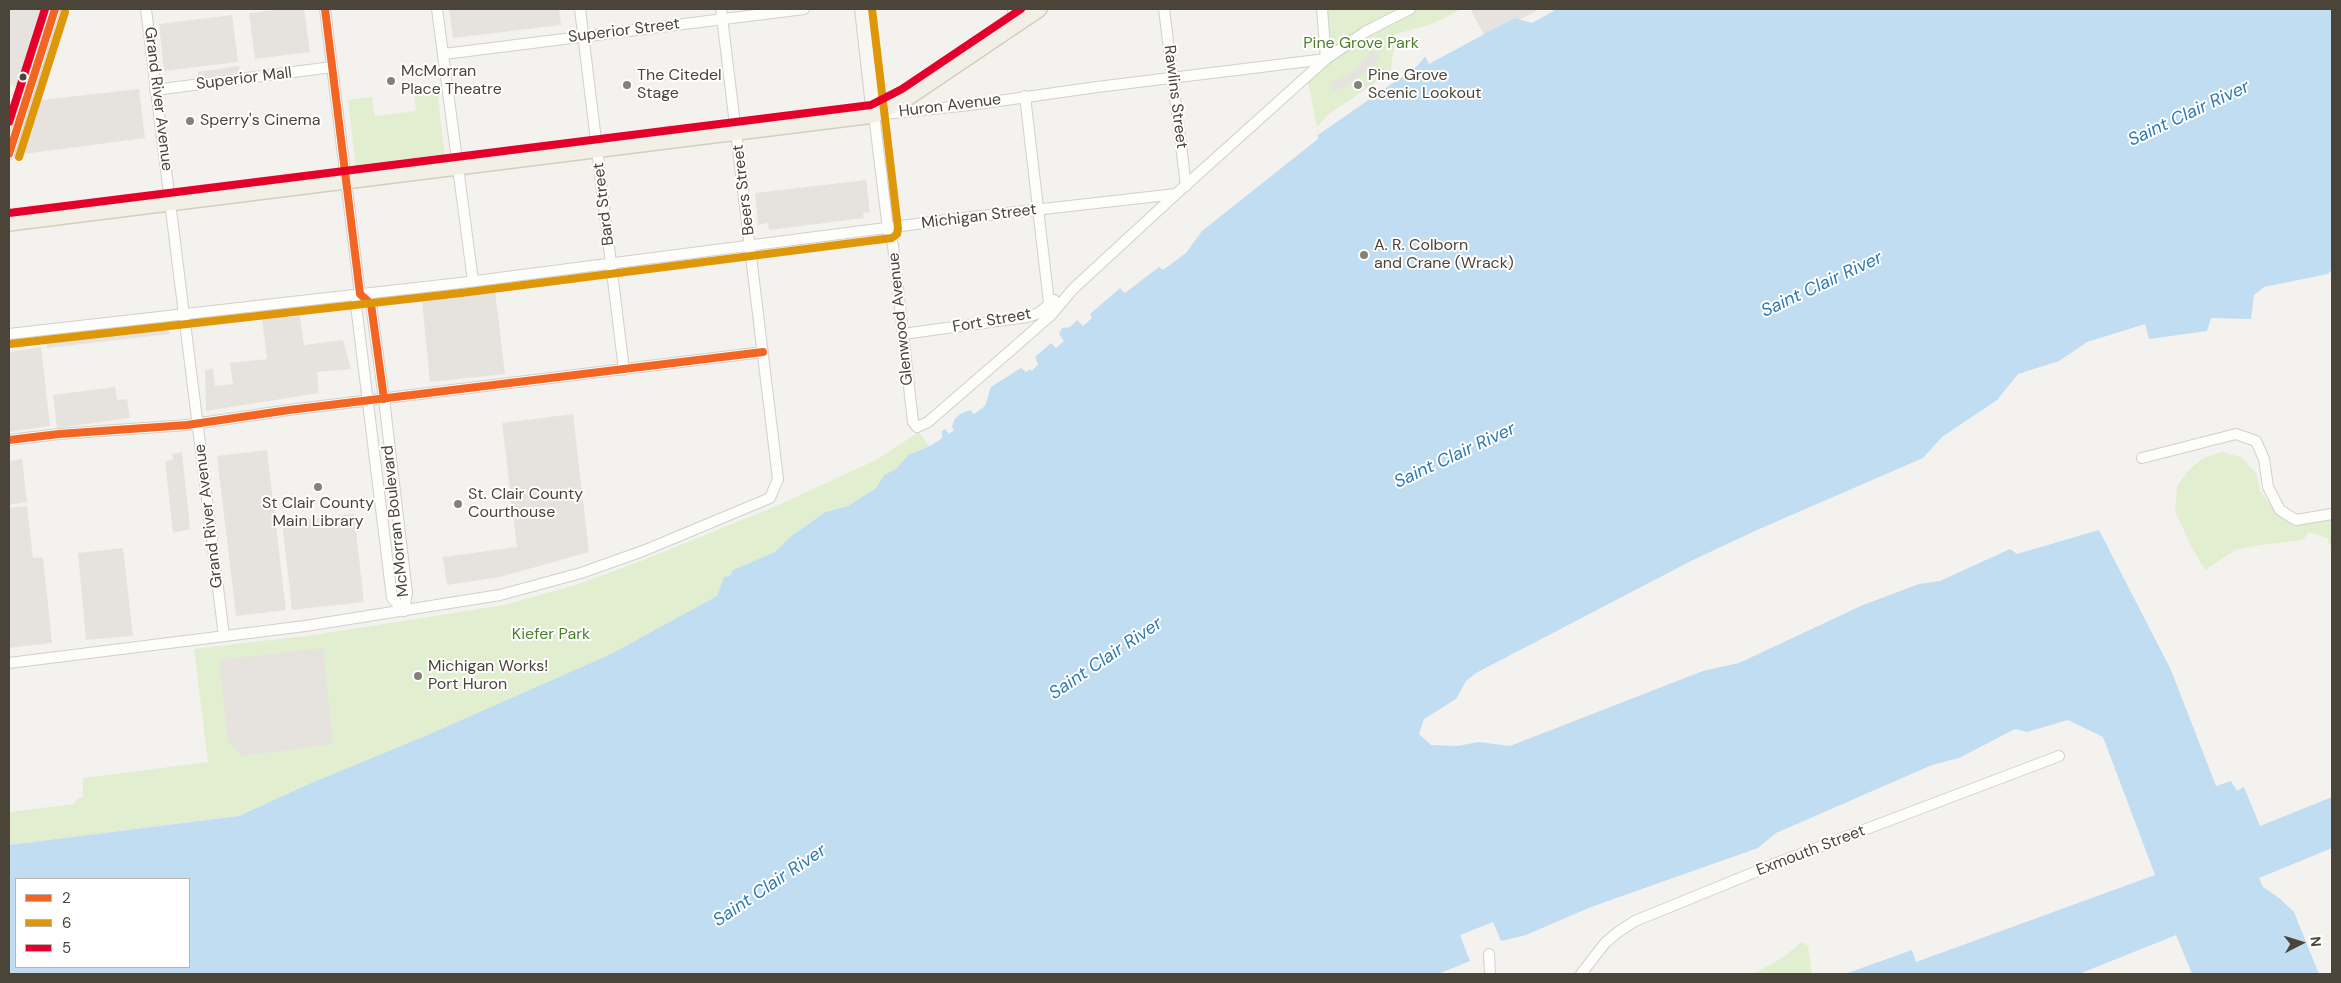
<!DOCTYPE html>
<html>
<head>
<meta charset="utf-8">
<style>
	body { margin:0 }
	#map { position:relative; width:2341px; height:983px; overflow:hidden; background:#f4f2ee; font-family:"DM Sans",sans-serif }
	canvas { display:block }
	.frame { position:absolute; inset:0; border:10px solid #4b4439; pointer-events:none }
	.legend { position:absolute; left:15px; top:878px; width:175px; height:90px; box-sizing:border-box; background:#fff; border:1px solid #b7b4b0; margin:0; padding:6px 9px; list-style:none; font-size:15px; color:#4b4439 }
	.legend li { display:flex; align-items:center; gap:10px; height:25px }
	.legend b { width:25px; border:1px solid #b7b4b0 }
	.north { position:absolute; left:2276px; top:918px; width:50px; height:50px; -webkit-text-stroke:4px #fff; paint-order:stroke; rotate:85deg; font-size:14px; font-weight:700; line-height:20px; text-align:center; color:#4b4439 }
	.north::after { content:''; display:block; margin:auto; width:18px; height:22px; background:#4b4439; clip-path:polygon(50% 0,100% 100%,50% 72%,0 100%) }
</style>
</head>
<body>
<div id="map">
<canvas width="2341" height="983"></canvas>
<div class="frame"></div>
<ul class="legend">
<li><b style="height:6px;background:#f26522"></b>2</li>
<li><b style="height:6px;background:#dd9709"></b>6</li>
<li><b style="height:6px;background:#e4002b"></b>5</li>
</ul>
<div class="north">N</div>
</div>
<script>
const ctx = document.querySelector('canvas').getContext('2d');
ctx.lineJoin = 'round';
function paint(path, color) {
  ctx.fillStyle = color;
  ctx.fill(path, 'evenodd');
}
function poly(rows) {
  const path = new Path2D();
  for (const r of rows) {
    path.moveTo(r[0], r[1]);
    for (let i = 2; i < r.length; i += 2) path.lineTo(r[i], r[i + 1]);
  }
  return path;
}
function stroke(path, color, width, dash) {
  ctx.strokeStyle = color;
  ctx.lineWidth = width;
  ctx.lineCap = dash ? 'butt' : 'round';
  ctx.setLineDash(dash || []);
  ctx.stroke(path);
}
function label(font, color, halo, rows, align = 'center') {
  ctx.font = font + ' "DM Sans",sans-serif';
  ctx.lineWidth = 4;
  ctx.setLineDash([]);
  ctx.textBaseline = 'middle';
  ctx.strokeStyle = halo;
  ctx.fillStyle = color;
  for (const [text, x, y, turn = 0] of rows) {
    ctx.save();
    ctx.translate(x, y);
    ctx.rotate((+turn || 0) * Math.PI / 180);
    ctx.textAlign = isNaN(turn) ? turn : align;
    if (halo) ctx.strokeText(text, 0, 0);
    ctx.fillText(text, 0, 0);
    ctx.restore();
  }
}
paint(poly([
	[9,9,48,9,21,89,9,85],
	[1324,9,1462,9,1432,24,1396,34,1390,74,1317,127,1308,81,1330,62],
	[437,89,445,158,356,168,348,100,372,97,375,116,416,111,414,92],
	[919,432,929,446,908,455,896,469,884,475,876,488,848,506,824,512,790,537,775,552,733,570,730,576,724,577,717,596,611,654,423,737,311,783,239,816,9,845,9,812,74,804,78,798,83,797,83,778,208,762,194,649,314,635,504,605,576,585,641,561,774,507,876,460],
	[2222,452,2241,457,2256,473,2260,491,2276,513,2297,523,2311,524,2332,519,2332,550,2327,538,2309,532,2303,540,2260,545,2235,550,2205,570,2191,546,2175,511,2177,486,2188,471,2203,458],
	[1801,942,1808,946,1812,974,1754,974,1785,956]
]), '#e1eecf');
paint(poly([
	[9,9,42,9,18,85,9,82],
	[284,9,304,9,310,52,255,59,249,13],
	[449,9,559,9,561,25,453,38],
	[1474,9,1539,9,1520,20,1513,18,1484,35,1471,11],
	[232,15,238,62,164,71,159,24],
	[1371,51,1380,55,1373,66,1349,85,1332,91,1330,83,1356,70],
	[239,66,240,72,199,78,198,72],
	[139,89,145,138,24,154,41,100],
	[866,180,870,212,863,213,864,218,769,230,768,223,758,225,755,193],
	[495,291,505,374,430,382,422,301],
	[300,316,304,345,343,340,351,369,317,372,319,393,206,411,205,370,213,369,215,386,233,384,230,363,267,359,262,319],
	[159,317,170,334,47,348,46,331],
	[41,347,50,426,9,432,9,352],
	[115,387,117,400,127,399,130,418,57,428,53,395],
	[573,414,589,552,500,577,447,585,443,557,517,547,502,423],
	[267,450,286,610,236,616,217,456],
	[182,452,190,529,173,533,165,461,173,460,172,454],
	[22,459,27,502,9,505,9,461],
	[27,506,33,558,43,557,52,643,9,648,9,508],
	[354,514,364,602,292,610,282,522],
	[123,548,133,636,86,640,78,553],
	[323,648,333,744,242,756,228,741,219,660]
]), '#e6e3df');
paint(poly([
	[1557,9,2332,9,2332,269,2328,274,2264,287,2254,295,2251,319,2211,318,2207,331,2149,339,2145,324,2087,342,2059,361,2018,374,1997,400,1942,437,1923,458,1757,530,1691,561,1476,673,1466,681,1456,699,1424,719,1419,734,1431,745,1457,746,1479,742,1510,746,1703,671,1739,663,1863,605,1919,584,1940,581,2010,549,2017,554,2099,530,2171,670,2216,786,2231,781,2237,791,2244,787,2260,826,2332,797,2332,848,2259,878,2263,887,2279,898,2294,912,2319,974,2192,974,2176,935,2079,974,1845,974,1912,950,1916,962,2155,875,2103,737,2068,720,2027,732,2015,729,1959,758,1932,765,1776,833,1758,848,1591,907,1526,935,1501,941,1493,922,1460,935,1470,961,1438,974,9,974,9,845,239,816,311,783,423,737,611,654,717,596,724,577,730,576,733,570,775,552,790,537,825,512,848,506,876,488,884,475,896,469,908,455,932,445,942,438,942,431,945,429,949,434,954,430,952,427,954,420,960,414,970,410,974,414,985,406,991,387,1021,368,1026,372,1030,369,1032,371,1038,364,1035,357,1051,343,1056,348,1064,341,1059,334,1062,328,1070,327,1077,320,1083,326,1092,318,1090,314,1120,288,1125,293,1159,267,1163,270,1186,253,1202,231,1318,139,1317,127,1331,116,1424,54,1429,64,1514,18,1532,23],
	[16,879,189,879,189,967,16,967]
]), '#c0ddf1');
paint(poly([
	[1424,54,1425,57,1416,67,1318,135,1317,127,1329,114,1395,69]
]), '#f4f2ee');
const street = poly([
	[146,9,224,636],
	[325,9,360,294,356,305,392,598,404,611],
	[437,9,473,281],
	[580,9,624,370],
	[1013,9,1015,26],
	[1164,9,1186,186],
	[1322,9,1326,59],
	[444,54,804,9],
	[1326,59,1097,87,970,105,874,115,888,229,893,245,913,422,917,427,928,422,1010,351,1051,315,1073,289,1176,194,1326,59,1365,32,1410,9],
	[155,90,332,67],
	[1025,96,1049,303],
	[9,154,55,9],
	[360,294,371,304,384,399,407,593,404,611],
	[9,334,460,283,963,218,1176,194],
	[903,334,1027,317,1039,313,1054,300],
	[9,440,59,434,187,425,289,410,763,352],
	[2142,458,2236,434,2256,441,2264,459,2268,487,2280,510,2296,520,2332,514],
	[9,663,305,626,500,595,581,573,643,551,770,498,778,479,721,9],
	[1489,954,1490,974],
	[1581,974,1605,943,1618,932,1635,921,1782,861,2059,756]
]);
const secondary = poly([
	[862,9,874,115]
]);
const primary = poly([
	[9,223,874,115,907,98,1039,9]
]);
stroke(street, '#d2d0cb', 12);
stroke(secondary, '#d3cfc5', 16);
stroke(primary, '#d6cebb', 18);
stroke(street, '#fdfdfc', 10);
stroke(secondary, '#f7f6f1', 14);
stroke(primary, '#f2efe6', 15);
stroke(poly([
	[325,9,360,294,371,304,384,399],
	[9,154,55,9],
	[9,440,59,434,187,425,289,410,763,352]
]), '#f26522', 8);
stroke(poly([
	[19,157,65,12],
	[10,344,461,293,892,238,897,234,898,228,872,9]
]), '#dd9709', 8);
stroke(poly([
	[9,122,45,9],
	[9,213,871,105,902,89,1021,9]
]), '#e4002b', 8);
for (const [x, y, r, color] of [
	[23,77,4.5,"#4b4439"],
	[391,81,5,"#868178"],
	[627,85,5,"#868178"],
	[1358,85,5,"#868178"],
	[190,121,5,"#868178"],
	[1364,255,5,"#868178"],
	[318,487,5,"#868178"],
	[458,504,5,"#868178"],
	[418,676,5,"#868178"]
]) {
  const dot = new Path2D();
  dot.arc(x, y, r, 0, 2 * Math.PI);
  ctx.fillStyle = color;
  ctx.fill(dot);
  stroke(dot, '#fff', 2);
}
label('16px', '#4b4439', '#fff', [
	["Superior Street",624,31,-7],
	["Superior Mall",244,79,-7],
	["Rawlins Street",1175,97,83],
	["Grand River Avenue",158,99,83],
	["Huron Avenue",950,106,-7],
	["Beers Street",744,190,-97],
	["Bard Street",604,204,-97],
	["Michigan Street",979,217,-7],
	["Glenwood Avenue",901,319,-96],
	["Fort Street",992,321,-10],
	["Grand River Avenue",209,516,-97],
	["McMorran Boulevard",396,521,-96],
	["Exmouth Street",1811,851,-21]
]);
label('16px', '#4a7f2a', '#fff', [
	["Pine Grove Park",1361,44],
	["Kiefer Park",551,635]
]);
label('16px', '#4b4439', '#fff', [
	["McMorran",401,72],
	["Place Theatre",401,90],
	["The Citedel",637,76],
	["Stage",637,94],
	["Pine Grove",1368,76],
	["Scenic Lookout",1368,94],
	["Sperry's Cinema",200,121],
	["A. R. Colborn",1374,246],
	["and Crane (Wrack)",1374,264],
	["St. Clair County",468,495],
	["Courthouse",468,513],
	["St Clair County",318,504,"center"],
	["Main Library",318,522,"center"],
	["Michigan Works!",428,667],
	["Port Huron",428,685]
], 'left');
label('italic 18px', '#2e7ab2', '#fff', [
	["Saint Clair River",2189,114,-25],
	["Saint Clair River",1822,285,-25],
	["Saint Clair River",1455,456,-25],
	["Saint Clair River",1106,659,-34],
	["Saint Clair River",770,886,-34]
]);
</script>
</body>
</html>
